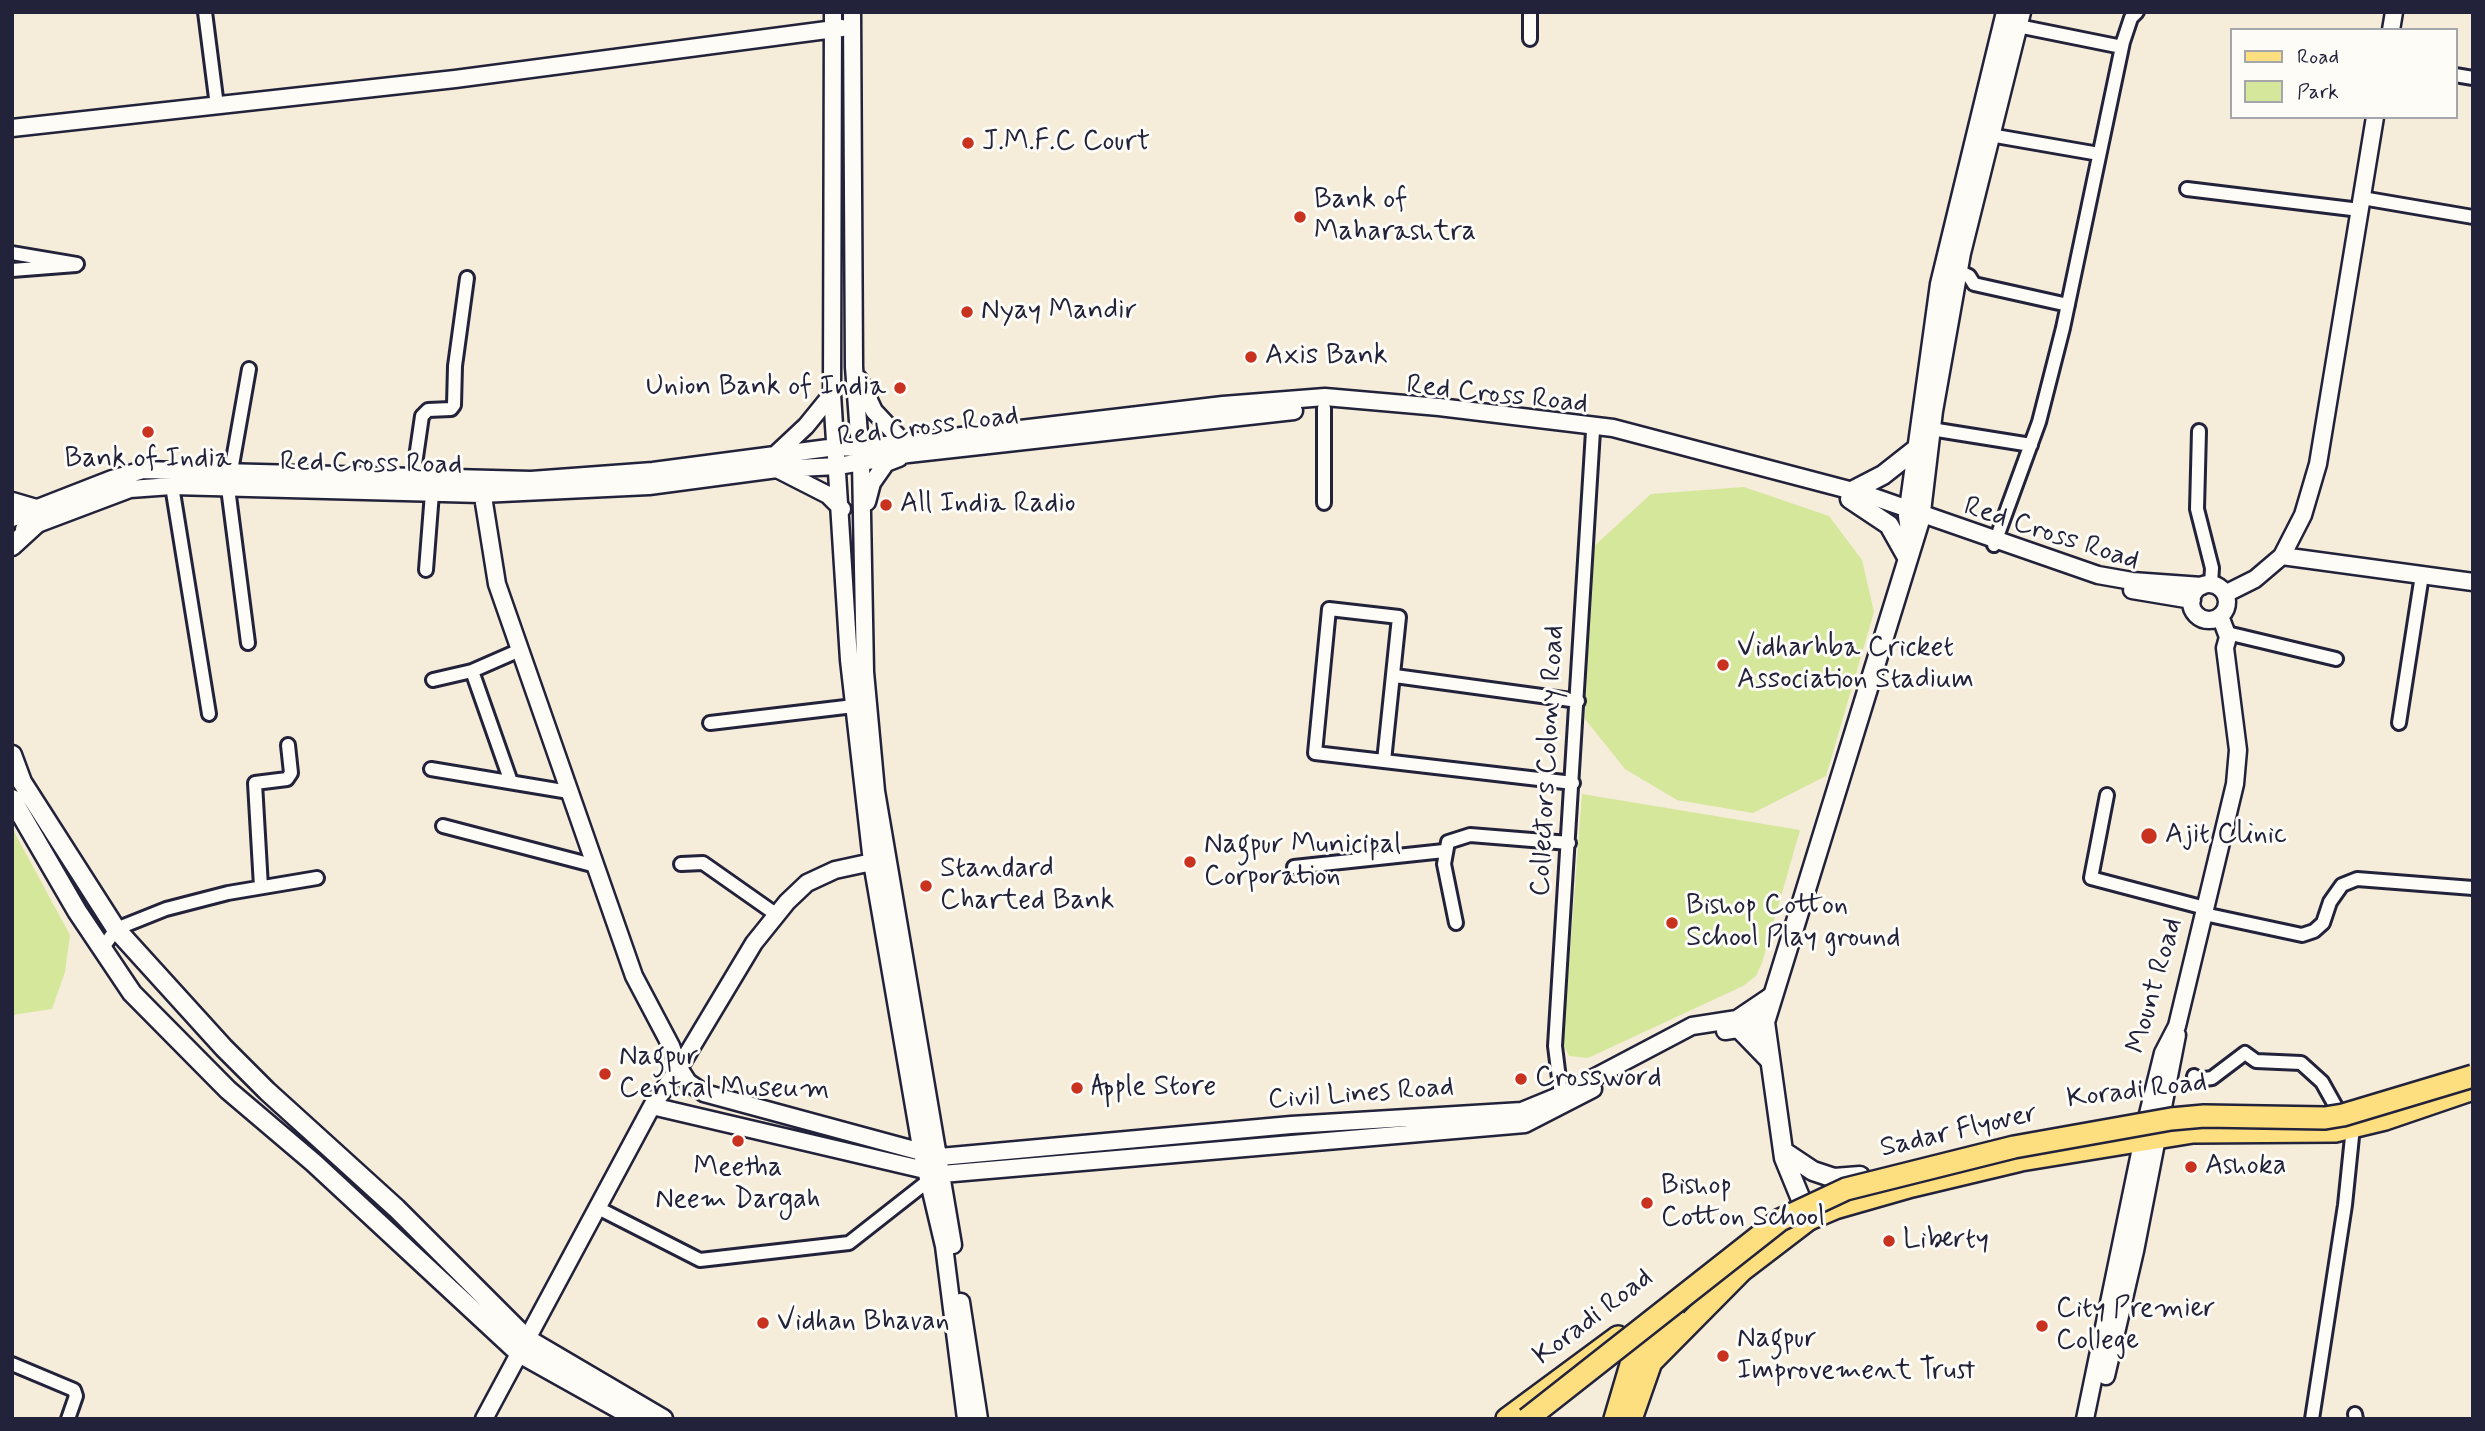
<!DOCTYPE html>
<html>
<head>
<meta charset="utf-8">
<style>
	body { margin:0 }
	#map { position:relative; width:2485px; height:1431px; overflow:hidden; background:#f5ecda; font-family:Mynerve,sans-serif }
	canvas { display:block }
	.frame { position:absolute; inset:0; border:14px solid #22223b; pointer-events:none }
	.legend { position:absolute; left:2230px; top:28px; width:228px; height:91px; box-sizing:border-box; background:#fdfcf7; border:2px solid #a5a5ac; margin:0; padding:9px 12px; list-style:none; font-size:21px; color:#22223b }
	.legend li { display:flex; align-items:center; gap:14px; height:35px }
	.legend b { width:35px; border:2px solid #a5a5ac }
</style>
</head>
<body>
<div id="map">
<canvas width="2485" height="1431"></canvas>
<div class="frame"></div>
<ul class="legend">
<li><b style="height:9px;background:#fedf80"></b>Road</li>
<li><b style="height:19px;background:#d5e79b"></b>Park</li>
</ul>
</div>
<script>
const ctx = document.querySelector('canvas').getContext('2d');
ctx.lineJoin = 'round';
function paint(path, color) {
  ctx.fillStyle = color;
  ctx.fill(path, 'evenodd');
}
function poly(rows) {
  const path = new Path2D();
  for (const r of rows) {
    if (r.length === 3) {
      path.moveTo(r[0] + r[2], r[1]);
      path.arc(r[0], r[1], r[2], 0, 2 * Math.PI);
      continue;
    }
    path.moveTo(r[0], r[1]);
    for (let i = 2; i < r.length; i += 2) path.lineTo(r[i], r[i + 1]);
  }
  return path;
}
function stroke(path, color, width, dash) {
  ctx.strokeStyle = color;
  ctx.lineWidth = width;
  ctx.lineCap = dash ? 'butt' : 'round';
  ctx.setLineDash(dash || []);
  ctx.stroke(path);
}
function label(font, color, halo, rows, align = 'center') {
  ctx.font = font + ' Mynerve,sans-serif';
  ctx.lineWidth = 6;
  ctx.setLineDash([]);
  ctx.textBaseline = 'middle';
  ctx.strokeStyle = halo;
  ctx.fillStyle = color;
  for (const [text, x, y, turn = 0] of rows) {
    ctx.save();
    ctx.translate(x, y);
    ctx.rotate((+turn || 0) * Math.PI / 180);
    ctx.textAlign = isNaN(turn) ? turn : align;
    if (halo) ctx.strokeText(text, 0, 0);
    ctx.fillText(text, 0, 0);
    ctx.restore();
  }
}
paint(poly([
	[1744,487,1829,516,1862,560,1874,612,1826,776,1753,813,1677,800,1625,769,1585,719,1593,547,1651,494],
	[1582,794,1800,830,1762,963,1756,976,1743,986,1588,1058,1569,1056,1563,1044],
	[12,828,70,935,65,972,52,1009,12,1015]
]), '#d5e79b');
const minor = poly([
	[205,12,217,106],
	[2018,26,2122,47],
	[1530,39,1530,12],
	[2455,75,2473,78],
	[1990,135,2099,154],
	[2187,189,2360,210],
	[2362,198,2473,217],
	[12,253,77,264],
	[12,270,76,265],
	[1958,271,1969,276,1974,284,2068,305],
	[1931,429,2031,445],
	[2199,431,2197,509,2212,568,2211,584],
	[412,485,422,416,428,410,451,409,454,405,455,366,467,278],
	[172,486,209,714],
	[1324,503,1324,408],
	[1994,545,2039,422,2063,328,2123,42,2131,18,2137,12],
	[426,570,432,493],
	[2227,633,2336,659],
	[248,643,228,488,249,369],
	[472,671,511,782],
	[1395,676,1578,701],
	[433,680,472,671,520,650],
	[710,723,854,706],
	[2399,723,2422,575],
	[1384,761,1399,617,1329,609,1315,753,1573,783],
	[431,769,569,792],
	[2107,795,2091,878,2205,908],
	[443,826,596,866],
	[681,864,703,863,777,915],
	[1294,867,1444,851],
	[261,887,255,783,287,779,291,773,288,745],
	[2204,914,2302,935,2314,931,2323,923,2330,902,2342,885,2357,879,2473,888],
	[1456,923,1444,864,1448,842,1470,835,1569,843],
	[102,949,116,929,166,909,228,893,317,878],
	[2194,1076,2197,1080,2212,1078,2245,1053,2256,1061,2301,1063,2322,1082,2336,1107],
	[1561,1095,1555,1046,1593,431],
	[598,1208,700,1260,849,1243,928,1181],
	[12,1364,74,1390,76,1396,68,1419],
	[2355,1414,2356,1419],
	[2312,1419,2345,1205,2353,1127]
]);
const tertiary = poly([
	[833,12,832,394,849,660,872,862,922,1153,944,1246,966,1419],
	[852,12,854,367,861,462,865,672,876,791,953,1245],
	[2391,30,2394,12],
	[12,128,455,79,842,28],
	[859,379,874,411,904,443],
	[775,455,806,426,832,394],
	[779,470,828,495,842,509],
	[481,484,497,584,634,976,671,1046,679,1068,688,1082,704,1093,940,1157,1291,1125,1522,1111,1561,1095,1692,1026,1737,1019,1765,1022],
	[867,502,872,483,886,463,899,458],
	[12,518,112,479,143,470,531,480,653,471,836,447,860,448,1223,405,1325,397,1439,407,1613,428,1868,495,2098,575,2132,581,2202,586],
	[24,529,130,489,172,486,481,494,649,486,777,469,838,466,908,454,1294,411],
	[2282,556,2473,582],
	[2209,602,18],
	[2132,590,2192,600],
	[2225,594,2255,579,2282,556,2303,515,2318,464,2375,117],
	[1737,1019,1774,994],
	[1739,1030,1771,1063],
	[1725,1031,1738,1029,1767,1035],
	[652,1106,942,1174,1525,1124,1593,1089],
	[961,1302,979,1419],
	[2106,1376,2135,1251,2177,1035],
	[484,1419,652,1106,679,1068,754,943,787,902,807,883,835,870,872,862],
	[2085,1419,2148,1114,2163,1053,2177,1026,2235,784,2238,750,2225,648,2228,637,2220,616]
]);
const secondary = poly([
	[1852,491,1883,475,1916,449],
	[1850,499,1889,525,1907,557],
	[12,502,36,509],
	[1911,538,1908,516,1940,284,2006,12],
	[12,546,36,524],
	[12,755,22,782,116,929,224,1048,267,1091,396,1208,527,1339,663,1419],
	[12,799,77,911,132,993,228,1090,314,1163,519,1353,637,1419],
	[1783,1151,1813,1171,1834,1178,1860,1176],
	[1809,1219,1784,1158,1765,1022,1920,520,1933,411,1961,253,2021,12]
]);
const primary = poly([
	[1809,1219,1835,1208,1912,1186,2021,1160,2193,1132,2335,1131,2385,1119,2473,1089],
	[1507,1419,1618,1337]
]);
const trunk = poly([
	[1615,1419,1633,1358,1675,1319],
	[1631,1419,1651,1362,1741,1271,1809,1219]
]);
stroke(minor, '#22223b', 18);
stroke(tertiary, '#22223b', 21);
stroke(secondary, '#22223b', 23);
stroke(primary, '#22223b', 26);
stroke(trunk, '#22223b', 26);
stroke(minor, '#fdfcf7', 12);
stroke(tertiary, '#fdfcf7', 16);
stroke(secondary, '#fdfcf7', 18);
stroke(primary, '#fedf80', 21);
stroke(trunk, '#fedf80', 21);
const trunkBridge = poly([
	[1527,1419,1780,1220,1846,1189,2014,1147,2171,1119,2204,1116,2325,1118,2343,1115,2473,1076]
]);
stroke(trunkBridge, '#22223b', 26, []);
stroke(trunkBridge, '#fedf80', 21);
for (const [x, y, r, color] of [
	[968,143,7,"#c8321e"],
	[1300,217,7,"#c8321e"],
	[967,312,7,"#c8321e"],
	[1251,357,7,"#c8321e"],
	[900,388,7,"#c8321e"],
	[148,432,7,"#c8321e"],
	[886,505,7,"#c8321e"],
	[1723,665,7,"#c8321e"],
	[2149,836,9,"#c8321e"],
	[1190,862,7,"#c8321e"],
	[926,886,7,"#c8321e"],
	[1672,923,7,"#c8321e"],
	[605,1074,7,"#c8321e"],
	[1521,1079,7,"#c8321e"],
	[1077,1088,7,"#c8321e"],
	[738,1141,7,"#c8321e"],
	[2191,1167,7,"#c8321e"],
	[1647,1203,7,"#c8321e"],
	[1889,1241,7,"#c8321e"],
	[763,1323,7,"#c8321e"],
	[2042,1326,7,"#c8321e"],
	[1723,1356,7,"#c8321e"]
]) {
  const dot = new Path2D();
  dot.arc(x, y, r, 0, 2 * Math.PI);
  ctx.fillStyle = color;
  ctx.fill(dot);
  stroke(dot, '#fdfcf7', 2.5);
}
label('28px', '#22223b', '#fdfcf7', [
	["J.M.F.C Court",982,143],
	["Bank of",1314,201],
	["Maharashtra",1314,233],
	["Nyay Mandir",981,312],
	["Axis Bank",1265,357],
	["Union Bank of India",886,388,"right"],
	["Bank of India",148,460,"center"],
	["All India Radio",900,505],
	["Vidharhba Cricket",1737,649],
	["Association Stadium",1737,681],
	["Ajit Clinic",2165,836],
	["Nagpur Municipal",1204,846],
	["Corporation",1204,878],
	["Standard",940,870],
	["Charted Bank",940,902],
	["Bishop Cotton",1686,907],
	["School Play ground",1686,939],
	["Nagpur",619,1058],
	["Central Museum",619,1090],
	["Crossword",1535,1079],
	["Apple Store",1091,1088],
	["Ashoka",2205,1167],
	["Meetha",738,1169,"center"],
	["Neem Dargah",738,1201,"center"],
	["Bishop",1661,1187],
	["Cotton School",1661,1219],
	["Liberty",1903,1241],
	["City Premier",2056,1310],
	["College",2056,1342],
	["Vidhan Bhavan",777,1323],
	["Nagpur",1737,1340],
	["Improvement Trust",1737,1372]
], 'left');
label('28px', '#22223b', '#fdfcf7', [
	["Red Cross Road",1497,396,6],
	["Red Cross Road",928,428,-7],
	["Red Cross Road",371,465,1],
	["Red Cross Road",2051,535,18],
	["Collectors Colony Road",1549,761,-87],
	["Mount Road",2156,986,-74],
	["Koradi Road",2137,1092,-7],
	["Civil Lines Road",1361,1095,-4],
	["Sadar Flyover",1959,1132,-13],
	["Koradi Road",1594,1318,-37]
]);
</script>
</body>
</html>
